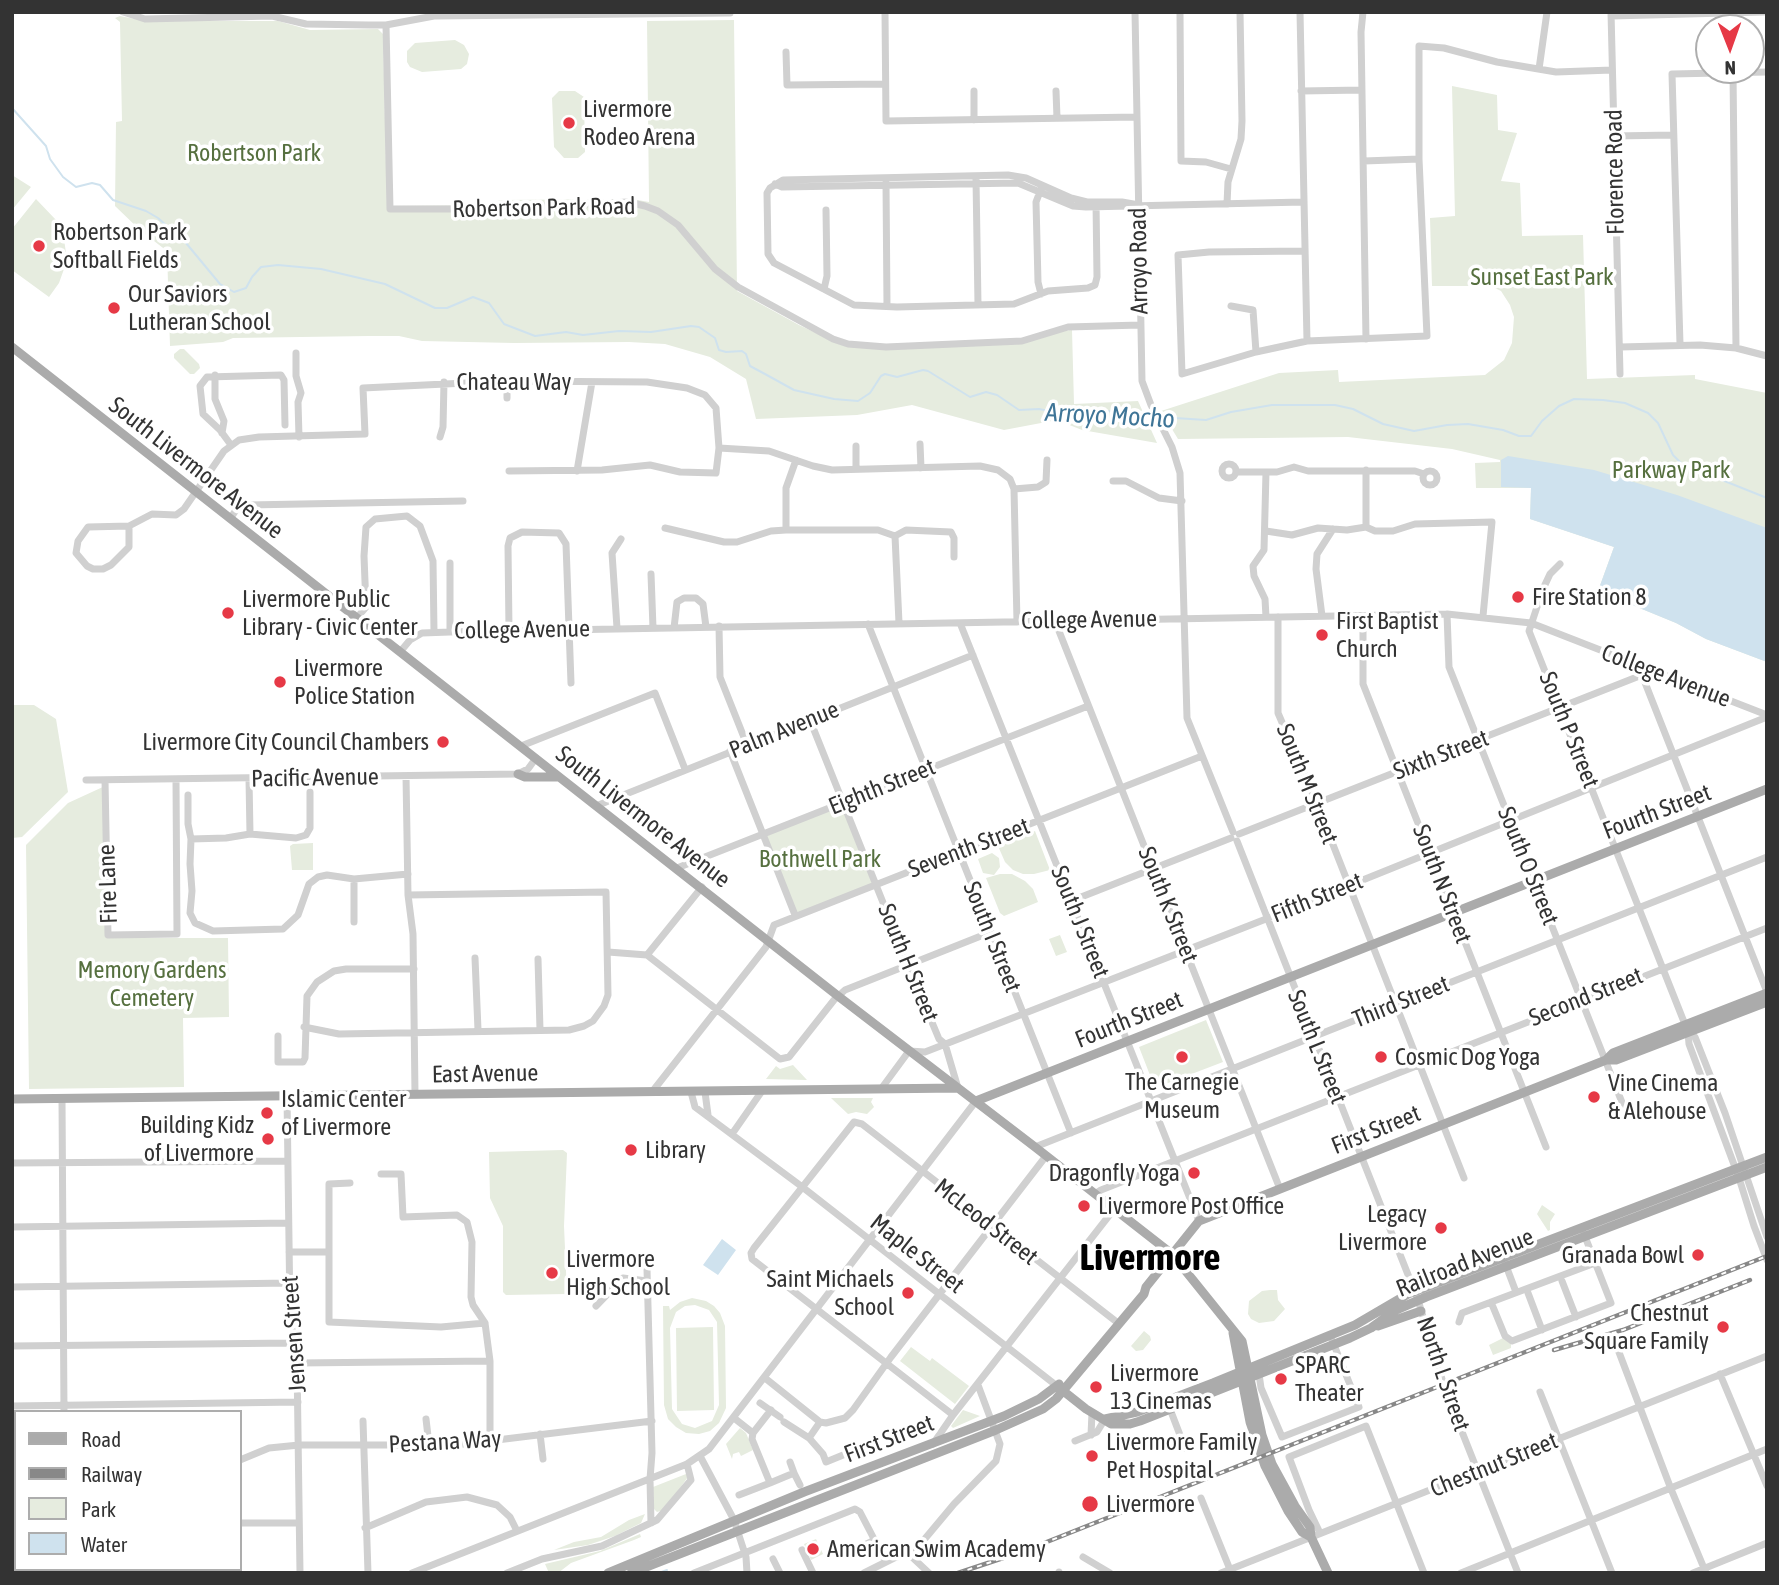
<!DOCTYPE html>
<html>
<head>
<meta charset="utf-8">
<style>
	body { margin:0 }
	#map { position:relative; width:1779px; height:1585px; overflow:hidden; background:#fff; font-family:"Asap Condensed",sans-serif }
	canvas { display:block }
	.frame { position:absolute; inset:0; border:14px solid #333; pointer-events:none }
	.legend { position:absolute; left:14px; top:1410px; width:228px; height:161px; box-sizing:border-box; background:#fff; border:2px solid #adadad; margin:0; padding:9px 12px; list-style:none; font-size:21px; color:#333 }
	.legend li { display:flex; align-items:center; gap:14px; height:35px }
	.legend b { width:35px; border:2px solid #adadad }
	.north { position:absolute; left:1695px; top:14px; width:70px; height:70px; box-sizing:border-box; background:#fff; border:2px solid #adadad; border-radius:50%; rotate:179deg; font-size:19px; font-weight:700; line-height:28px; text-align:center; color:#333 }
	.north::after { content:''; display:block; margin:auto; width:24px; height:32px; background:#e63946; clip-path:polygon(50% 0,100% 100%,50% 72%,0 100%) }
</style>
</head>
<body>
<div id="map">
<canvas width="1779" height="1585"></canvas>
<div class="frame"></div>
<ul class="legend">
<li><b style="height:9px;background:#ababab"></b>Road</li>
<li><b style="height:9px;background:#888"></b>Railway</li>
<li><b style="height:19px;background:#e6ecdf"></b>Park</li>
<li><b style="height:19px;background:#cfe2ee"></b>Water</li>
</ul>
<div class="north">N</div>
</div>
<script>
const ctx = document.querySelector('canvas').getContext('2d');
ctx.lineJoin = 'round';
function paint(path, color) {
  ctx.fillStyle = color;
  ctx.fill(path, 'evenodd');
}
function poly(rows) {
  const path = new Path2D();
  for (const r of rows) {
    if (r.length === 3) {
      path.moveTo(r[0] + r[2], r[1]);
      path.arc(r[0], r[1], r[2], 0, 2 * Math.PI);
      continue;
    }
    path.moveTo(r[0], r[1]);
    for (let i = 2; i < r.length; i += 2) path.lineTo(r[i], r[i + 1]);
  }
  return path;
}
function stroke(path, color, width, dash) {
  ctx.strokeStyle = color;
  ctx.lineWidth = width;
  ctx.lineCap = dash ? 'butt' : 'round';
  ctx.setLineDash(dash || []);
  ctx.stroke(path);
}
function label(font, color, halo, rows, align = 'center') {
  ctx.font = font + ' "Asap Condensed",sans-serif';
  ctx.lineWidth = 7;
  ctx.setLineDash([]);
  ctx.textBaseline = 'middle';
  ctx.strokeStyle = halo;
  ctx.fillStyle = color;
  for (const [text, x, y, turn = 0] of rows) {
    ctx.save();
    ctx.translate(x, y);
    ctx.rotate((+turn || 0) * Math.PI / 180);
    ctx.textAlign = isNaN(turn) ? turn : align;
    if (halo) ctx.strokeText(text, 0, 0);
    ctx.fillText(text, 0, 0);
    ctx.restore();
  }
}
paint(poly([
	[120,16,145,21,278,21,310,30,378,29,383,34,387,206,488,205,500,200,632,199,649,202,647,21,734,20,737,291,799,325,844,346,1021,344,1062,331,1072,330,1074,404,1138,401,1157,443,1082,430,1057,420,1004,430,912,405,857,415,756,419,746,379,710,357,665,344,629,342,514,343,422,341,399,336,369,336,233,338,223,342,170,346,167,251,141,231,115,206,116,122,122,121,120,22,115,18],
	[455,40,464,45,469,54,467,64,461,69,422,72,410,67,407,62,407,51,415,43],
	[1452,86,1497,95,1498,130,1517,133,1501,181,1520,183,1522,236,1583,235,1587,379,1695,375,1695,379,1767,393,1767,662,1706,639,1676,623,1598,591,1614,547,1530,519,1531,488,1476,488,1475,463,1500,462,1500,469,1500,460,1452,449,1348,437,1178,439,1161,411,1279,373,1338,370,1339,382,1485,375,1504,360,1512,343,1514,317,1510,305,1501,291,1491,286,1432,286,1430,218,1455,216],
	[559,91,575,91,584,97,585,152,578,158,564,158,554,147,552,98],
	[12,175,31,187,12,210],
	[36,199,56,220,64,239,66,253,64,269,59,283,49,297,12,270,12,229],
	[180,349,184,349,199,364,200,368,194,374,190,374,174,358,174,354],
	[12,705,34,705,56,719,68,792,22,837,12,838],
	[105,786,106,938,228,938,229,1017,183,1018,184,1087,29,1089,26,845,68,803],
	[843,803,876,884,795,915,763,834],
	[1035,831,1050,870,1034,874,1023,874,1013,870,1005,862,998,846],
	[313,843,313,870,292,870,290,846,293,844],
	[992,853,999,858,1000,867,994,875,983,873,978,859],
	[1000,874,1012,874,1025,881,1033,889,1038,902,1004,916,1000,913,986,878],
	[1060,935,1067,952,1056,956,1049,939],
	[1206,1020,1223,1062,1155,1088,1139,1047],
	[793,1065,807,1080,766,1079,776,1066,780,1069],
	[831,1098,873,1098,871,1102,874,1107,867,1114,856,1112,848,1114],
	[563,1150,567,1153,564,1226,567,1294,506,1295,503,1292,503,1226,490,1198,489,1152],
	[1542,1205,1555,1214,1550,1222,1550,1230,1548,1231,1537,1214],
	[1270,1290,1277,1290,1278,1300,1285,1309,1274,1321,1259,1323,1251,1319,1248,1314,1249,1301,1262,1291],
	[692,1298,706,1301,714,1306,720,1313,725,1326,726,1408,719,1423,710,1431,699,1434,686,1433,676,1427,668,1419,664,1405,663,1306,669,1306,670,1310,680,1302],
	[695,1305,709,1310,717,1322,719,1405,712,1421,695,1428,682,1424,672,1409,670,1328,676,1312,685,1306],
	[713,1327,714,1410,677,1411,676,1328],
	[1144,1331,1150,1336,1151,1340,1143,1350,1136,1351,1131,1346],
	[1503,1338,1511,1344,1511,1348,1493,1355,1489,1345],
	[911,1347,930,1361,932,1358,969,1386,955,1404,900,1361],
	[963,1410,980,1416,953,1428,951,1426],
	[740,1428,746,1433,753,1450,741,1456,739,1452,733,1454,732,1459,726,1444],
	[686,1474,688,1477,664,1510,657,1512,654,1509,653,1487],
	[645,1514,641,1523,615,1536,588,1545,554,1550,574,1542,601,1537,629,1520],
	[640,1534,641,1537,634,1540,571,1563,558,1573,549,1573,545,1564,600,1551],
	[816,1539,823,1554,811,1560,804,1544]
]), '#e6ecdf');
paint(poly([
	[1508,456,1594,470,1677,495,1767,528,1767,662,1706,639,1676,623,1598,591,1614,547,1530,519,1531,488,1501,487,1501,460],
	[722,1239,736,1250,718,1275,703,1265]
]), '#cfe2ee');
stroke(poly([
	[12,108,46,146,50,159,63,177,76,187,92,183,100,185,113,200,146,211,158,218,186,243,220,284,234,292,246,288,252,277,261,267,278,265,321,269,385,284,435,308,447,308,473,297,489,303,504,324,535,336,566,332,583,335,619,331,651,332,691,326,699,327,715,338,719,350,726,352,742,351,746,354,750,366,765,374,794,390,834,399,858,401,870,393,881,376,885,374,897,377,923,370,928,371,970,397,986,392,997,395,1019,410,1039,409,1070,415,1108,411,1153,416],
	[1159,417,1206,420,1231,412,1272,405,1335,405,1353,409,1383,424,1414,431,1447,425,1468,424,1503,430,1519,436,1531,436,1542,421,1559,406,1574,399,1603,400,1625,403,1648,413,1658,423,1673,455,1682,464,1767,498],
	[659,1573,667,1570]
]), '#cfe2ee', 2);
stroke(poly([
	[123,12,145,19,272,16,306,24,369,25,386,25,434,16,730,13],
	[885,12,886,121,1137,117],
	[1135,12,1142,381,1151,405,1172,447,1180,473,1187,718,1233,832],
	[1180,12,1181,161,1206,162,1231,169],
	[1300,12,1307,341],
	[1363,12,1361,32,1366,339],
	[1611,12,1620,374],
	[1611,16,1764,12],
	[386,25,390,209,484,209,628,202,645,206,658,211,678,225,715,269,738,287,833,339,848,344,886,347,1022,341,1068,327,1140,325],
	[786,52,787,85,885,84],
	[1539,69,1547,12],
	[1733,72,1736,348],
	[1056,91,1057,118],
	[1301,91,1362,90],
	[974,120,974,91],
	[1614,136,1673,135],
	[1364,161,1419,159],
	[976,179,978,305],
	[886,183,887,306],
	[775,184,782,187,1018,183,1073,206,1086,207,1303,202],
	[1096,202,1097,277,1095,285,1088,288,1048,291,1014,304,897,307,854,305,774,263,768,254,767,193,770,188,783,180,1008,175,1026,178,1071,198,1087,202,1122,202,1139,205],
	[1227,204,1228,182,1241,139,1242,121,1240,12],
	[1303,251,1209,252,1178,255,1182,374,1256,352,1307,341,1427,336,1419,159,1419,46,1444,48,1497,62,1556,72,1612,70],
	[824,289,827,276,826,210],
	[1041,294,1038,282,1036,202,1041,189],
	[1231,306,1253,310,1256,352],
	[1680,344,1672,74,1767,72],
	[1620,347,1700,345,1736,348,1767,356],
	[296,353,296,376,301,393,298,402,299,437],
	[215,375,215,399,224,421,222,433],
	[507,398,507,381],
	[440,437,443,427,444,382],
	[920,444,921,468],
	[231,445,220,430,203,414,200,386,207,377,281,375,284,380,285,425],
	[856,446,856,469],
	[719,448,769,451,813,466,832,470,980,466,998,470,1010,479,1014,489,1017,622],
	[1229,471,7],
	[1366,470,1366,527],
	[577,471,592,382],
	[1430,478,7],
	[1236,472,1277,472,1294,467,1308,471,1415,471,1424,474],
	[1113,481,1126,481,1159,498,1182,501],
	[1014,489,1038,487,1046,482,1047,460],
	[230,519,236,510,248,505,463,501],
	[129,526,88,527,78,541,76,553,87,566,93,569,103,569,111,565,129,547,129,526,152,514,176,515,184,509,224,451,239,440,259,437,365,434,363,388,507,381,647,382,687,388,705,395,716,408,719,448,716,473,680,472,650,465,602,470,509,471],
	[665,528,724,542,737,542,771,531,786,530,878,530,895,536],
	[786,530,786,488,796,460],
	[1266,531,1292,535,1318,528,1347,530,1366,527,1375,531,1393,531,1415,524,1492,522,1483,616],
	[895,536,899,623],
	[895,536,906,530,951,532,954,538,954,557],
	[1560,564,1550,574,1543,589,1529,631,1688,1032,1689,1044,1739,1178,1754,1226,1767,1260],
	[651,574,653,628],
	[1447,614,1449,667,1627,1115],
	[1322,616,1316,569,1317,554,1333,529],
	[1363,616,1363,684,1546,1147],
	[1266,617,1265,599,1254,576,1253,566,1264,550,1266,472],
	[1278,617,1278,713,1317,804,1464,1178],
	[356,619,366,607,364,556,366,527,375,519,407,516,420,526,433,561,434,632],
	[1055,621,1280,1189],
	[960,623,1199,1221],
	[868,624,1071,1133],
	[719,626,720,677,747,745],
	[617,628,612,553,621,539],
	[674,628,677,602,684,598,696,598,703,604,706,627],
	[509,630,508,546,510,538,522,532,559,533,566,544,571,683],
	[450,632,450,563],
	[400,652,410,640,422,633,450,632,1447,614,1531,623,1767,715],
	[1646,673,1642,675,1767,992],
	[810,720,908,965,939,1039,945,1044,958,1088],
	[521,746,655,693,685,769],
	[730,751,795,915],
	[406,776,408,895,413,934,415,1094],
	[86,780,518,774,528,769,536,758],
	[105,780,108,935,177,934,176,780],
	[188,795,188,824,191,839,226,838,250,834,249,779],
	[596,806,973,655],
	[250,834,296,838,306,835,310,828,310,792],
	[1239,834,1642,675],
	[191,839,190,864,192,891,190,913,195,923,213,931,283,929,298,915,309,884,318,877,327,875,354,879,408,874],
	[1237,841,1418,1300,1445,1389,1518,1573],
	[677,868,1088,706],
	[354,879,354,922],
	[1071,901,1231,838],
	[608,952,647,955,780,1059,789,1057,834,1000,845,990,991,932],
	[647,955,702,887],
	[475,958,478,1030],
	[538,959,540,1030],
	[304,1027,339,1034,569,1030,584,1026,593,1021,604,1006,608,995,606,892,408,895],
	[1688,1032,1695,1037,1725,1113,1767,1237],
	[278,1036,278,1062,303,1062,305,1058,307,996,317,982,334,971,346,969,414,969],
	[881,1089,909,1051,925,1052,1015,1017,1266,919,1767,717],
	[652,1092,766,947,774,925,1202,756],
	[691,1092,695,1107,801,1186,1057,1386],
	[705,1092,708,1115],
	[287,1096,290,1313,297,1363,300,1573],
	[62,1099,64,1412],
	[732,1134,762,1091],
	[1035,1147,1767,857],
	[12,1163,287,1161],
	[381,1174,401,1174,403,1217,457,1215,467,1222,472,1242,471,1297,473,1305,485,1323],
	[350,1183,329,1184,329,1322,441,1327,485,1323,490,1361,490,1441],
	[1095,1194,1101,1190,1767,928],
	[12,1227,288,1223],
	[289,1252,328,1252],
	[1505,1263,1516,1292],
	[647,1269,652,1453,650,1479,651,1523],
	[1562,1281,1576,1317],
	[12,1287,290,1283],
	[1528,1293,1542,1330],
	[1491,1302,1505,1336,1512,1341,1611,1303,1584,1234],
	[596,1306,623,1278,647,1281],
	[1459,1322,1462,1313,1595,1263],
	[12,1346,293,1343],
	[1617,1347,1671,1489,1706,1573],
	[297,1363,490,1361],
	[1259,1374,1261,1388,1282,1437,1359,1407,1332,1340],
	[1720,1374,1767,1486],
	[765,1378,820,1422],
	[1540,1392,1612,1573],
	[760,1403,780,1417],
	[12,1406,298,1402],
	[1170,1409,1185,1448],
	[953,1415,752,1259,751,1253,754,1248,854,1122,862,1124,1118,1323],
	[734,1418,753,1433,771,1410],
	[426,1419,429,1445],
	[363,1421,368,1573],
	[784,1422,809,1438,823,1454,826,1462,870,1444],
	[820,1422,826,1423,845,1418,853,1410,891,1357,1046,1156],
	[753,1433,752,1439,770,1483,794,1473,790,1462],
	[540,1434,543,1459],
	[1091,1435,1092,1413],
	[809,1438,820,1422],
	[1075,1441,1097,1432,1105,1419],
	[933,1444,953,1415,1115,1208],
	[700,1456,734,1520,746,1557,747,1573],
	[240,1460,269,1448,299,1445,456,1445,652,1421],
	[12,1465,16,1465],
	[794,1473,800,1485],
	[739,1495,770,1483],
	[1201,1498,1231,1572],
	[240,1523,299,1523],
	[12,1524,16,1524],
	[365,1528,426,1502,467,1497,497,1505,510,1517,517,1531],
	[1320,1533,1309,1510,1289,1457,1366,1426,1424,1573],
	[856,1549,875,1540],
	[802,1550,813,1573],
	[913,1553,913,1558,929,1573],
	[1083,1557,1110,1573],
	[773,1559,780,1573],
	[66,1569,66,1573],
	[412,1573,687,1464,709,1449,976,1101],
	[507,1573,542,1559,602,1546,657,1520,691,1480,687,1464],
	[694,1573,855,1509,860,1512,886,1562],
	[864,1573,896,1557,913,1553,954,1504,996,1461,1000,1444,978,1385],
	[1059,1573,1059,1572],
	[1221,1573,1767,1356],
	[1461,1573,1767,1449],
	[1693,1573,1767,1543]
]), '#d0d0d0', 7);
stroke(poly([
	[12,347,838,996,1035,1147,1172,1254,1242,1341,1262,1435,1272,1464,1295,1506,1310,1527,1311,1537,1328,1573],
	[518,774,525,777,559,777],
	[1606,1060,1616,1060,1767,1002],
	[12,1099,958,1088],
	[976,1101,1767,789],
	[1378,1326,1421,1311],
	[1233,1333,1250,1422,1265,1466,1288,1511,1302,1532,1311,1537],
	[1057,1386,1086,1409,1111,1424,1130,1424,1140,1421,1350,1338,1371,1328,1396,1310,1426,1297,1767,1167],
	[1105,1419,1137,1412,1213,1383,1355,1325,1408,1294,1767,1157],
	[608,1573,804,1492,1004,1416,1039,1399,1059,1384],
	[631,1573,996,1430,1043,1409,1056,1399,1144,1294,1146,1287,1199,1221,1606,1060,1613,1053,1767,993]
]), '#ababab', 9);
const rail = poly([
	[1554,1350,1623,1330,1750,1280],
	[958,1573,1024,1551,1767,1256]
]);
stroke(rail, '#888', 4.5);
stroke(rail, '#fff', 2, [5]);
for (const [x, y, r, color] of [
	[569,123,7,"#e63946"],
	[39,246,7,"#e63946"],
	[114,308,7,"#e63946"],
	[1518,597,7,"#e63946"],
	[228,613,7,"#e63946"],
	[1322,635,7,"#e63946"],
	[280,682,7,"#e63946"],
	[443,742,7,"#e63946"],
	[1182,1057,7,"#e63946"],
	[1381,1057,7,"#e63946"],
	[1594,1097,7,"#e63946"],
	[267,1113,7,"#e63946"],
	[268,1139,7,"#e63946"],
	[631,1150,7,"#e63946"],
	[1194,1173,7,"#e63946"],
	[1084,1206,7,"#e63946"],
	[1441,1228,7,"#e63946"],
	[1698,1255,7,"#e63946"],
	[552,1273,7,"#e63946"],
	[908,1293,7,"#e63946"],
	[1723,1327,7,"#e63946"],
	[1281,1379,7,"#e63946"],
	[1096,1387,7,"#e63946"],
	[1092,1456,7,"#e63946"],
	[1090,1504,9,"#e63946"],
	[813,1549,7,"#e63946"]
]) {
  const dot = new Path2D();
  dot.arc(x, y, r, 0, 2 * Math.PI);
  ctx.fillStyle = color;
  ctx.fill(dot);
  stroke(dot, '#fff', 2.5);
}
label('24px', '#333', '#fff', [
	["Livermore",583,109],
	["Rodeo Arena",583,137],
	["Robertson Park",53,232],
	["Softball Fields",53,260],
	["Our Saviors",128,294],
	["Lutheran School",128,322],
	["Fire Station 8",1532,597],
	["Livermore Public",242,599],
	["Library - Civic Center",242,627],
	["First Baptist",1336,621],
	["Church",1336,649],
	["Livermore",294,668],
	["Police Station",294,696],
	["Livermore City Council Chambers",429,742,"right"],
	["Cosmic Dog Yoga",1395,1057],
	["The Carnegie",1182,1082,"center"],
	["Museum",1182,1110,"center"],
	["Vine Cinema",1608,1083],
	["& Alehouse",1608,1111],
	["Islamic Center",281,1099],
	["of Livermore",281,1127],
	["Building Kidz",254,1125,"right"],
	["of Livermore",254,1153,"right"],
	["Library",645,1150],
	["Dragonfly Yoga",1180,1173,"right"],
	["Livermore Post Office",1098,1206],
	["Legacy",1427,1214,"right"],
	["Livermore",1427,1242,"right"],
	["Granada Bowl",1684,1255,"right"],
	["Livermore",566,1259],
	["High School",566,1287],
	["Saint Michaels",894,1279,"right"],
	["School",894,1307,"right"],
	["Chestnut",1709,1313,"right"],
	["Square Family",1709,1341,"right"],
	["SPARC",1295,1365],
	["Theater",1295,1393],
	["Livermore",1110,1373],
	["13 Cinemas",1110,1401],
	["Livermore Family",1106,1442],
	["Pet Hospital",1106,1470],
	["Livermore",1106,1504],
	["American Swim Academy",827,1549]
], 'left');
label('24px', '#56703f', '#fff', [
	["Robertson Park",254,153],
	["Sunset East Park",1542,277],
	["Parkway Park",1671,470],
	["Bothwell Park",820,859],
	["Memory Gardens",152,970],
	["Cemetery",152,998]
]);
label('24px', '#333', '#fff', [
	["Florence Road",1615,172,-91],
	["Robertson Park Road",544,208,-1],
	["Arroyo Road",1139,261,-91],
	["Chateau Way",514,382],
	["South Livermore Avenue",196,468,38],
	["College Avenue",1089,620,-1],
	["College Avenue",522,630,-1],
	["College Avenue",1666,676,21],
	["Palm Avenue",784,730,-22],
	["South P Street",1569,730,68],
	["Sixth Street",1441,755,-21],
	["Pacific Avenue",315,778,-1],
	["South M Street",1307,784,68],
	["Eighth Street",882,787,-22],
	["Fourth Street",1657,812,-21],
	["South Livermore Avenue",643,817,38],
	["Seventh Street",969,848,-21],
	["South O Street",1528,866,68],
	["Fire Lane",108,884,-92],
	["South N Street",1442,884,69],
	["Fifth Street",1317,898,-22],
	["South K Street",1168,905,68],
	["South J Street",1080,922,68],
	["South I Street",992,937,68],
	["South H Street",908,963,68],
	["Second Street",1586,997,-22],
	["Third Street",1401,1002,-22],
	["Fourth Street",1129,1020,-22],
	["South L Street",1317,1047,68],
	["East Avenue",485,1074,-1],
	["First Street",1376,1130,-22],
	["McLeod Street",986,1222,38],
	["Maple Street",917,1254,38],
	["Railroad Avenue",1465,1263,-22],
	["Jensen Street",294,1334,-94],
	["North L Street",1443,1374,71],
	["First Street",889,1439,-21],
	["Pestana Way",445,1442,-3],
	["Chestnut Street",1494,1465,-22]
]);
label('italic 26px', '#3f7597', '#fff', [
	["Arroyo Mocho",1110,416,3]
]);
label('bold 38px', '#000', '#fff', [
	["Livermore",1150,1258]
]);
</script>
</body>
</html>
